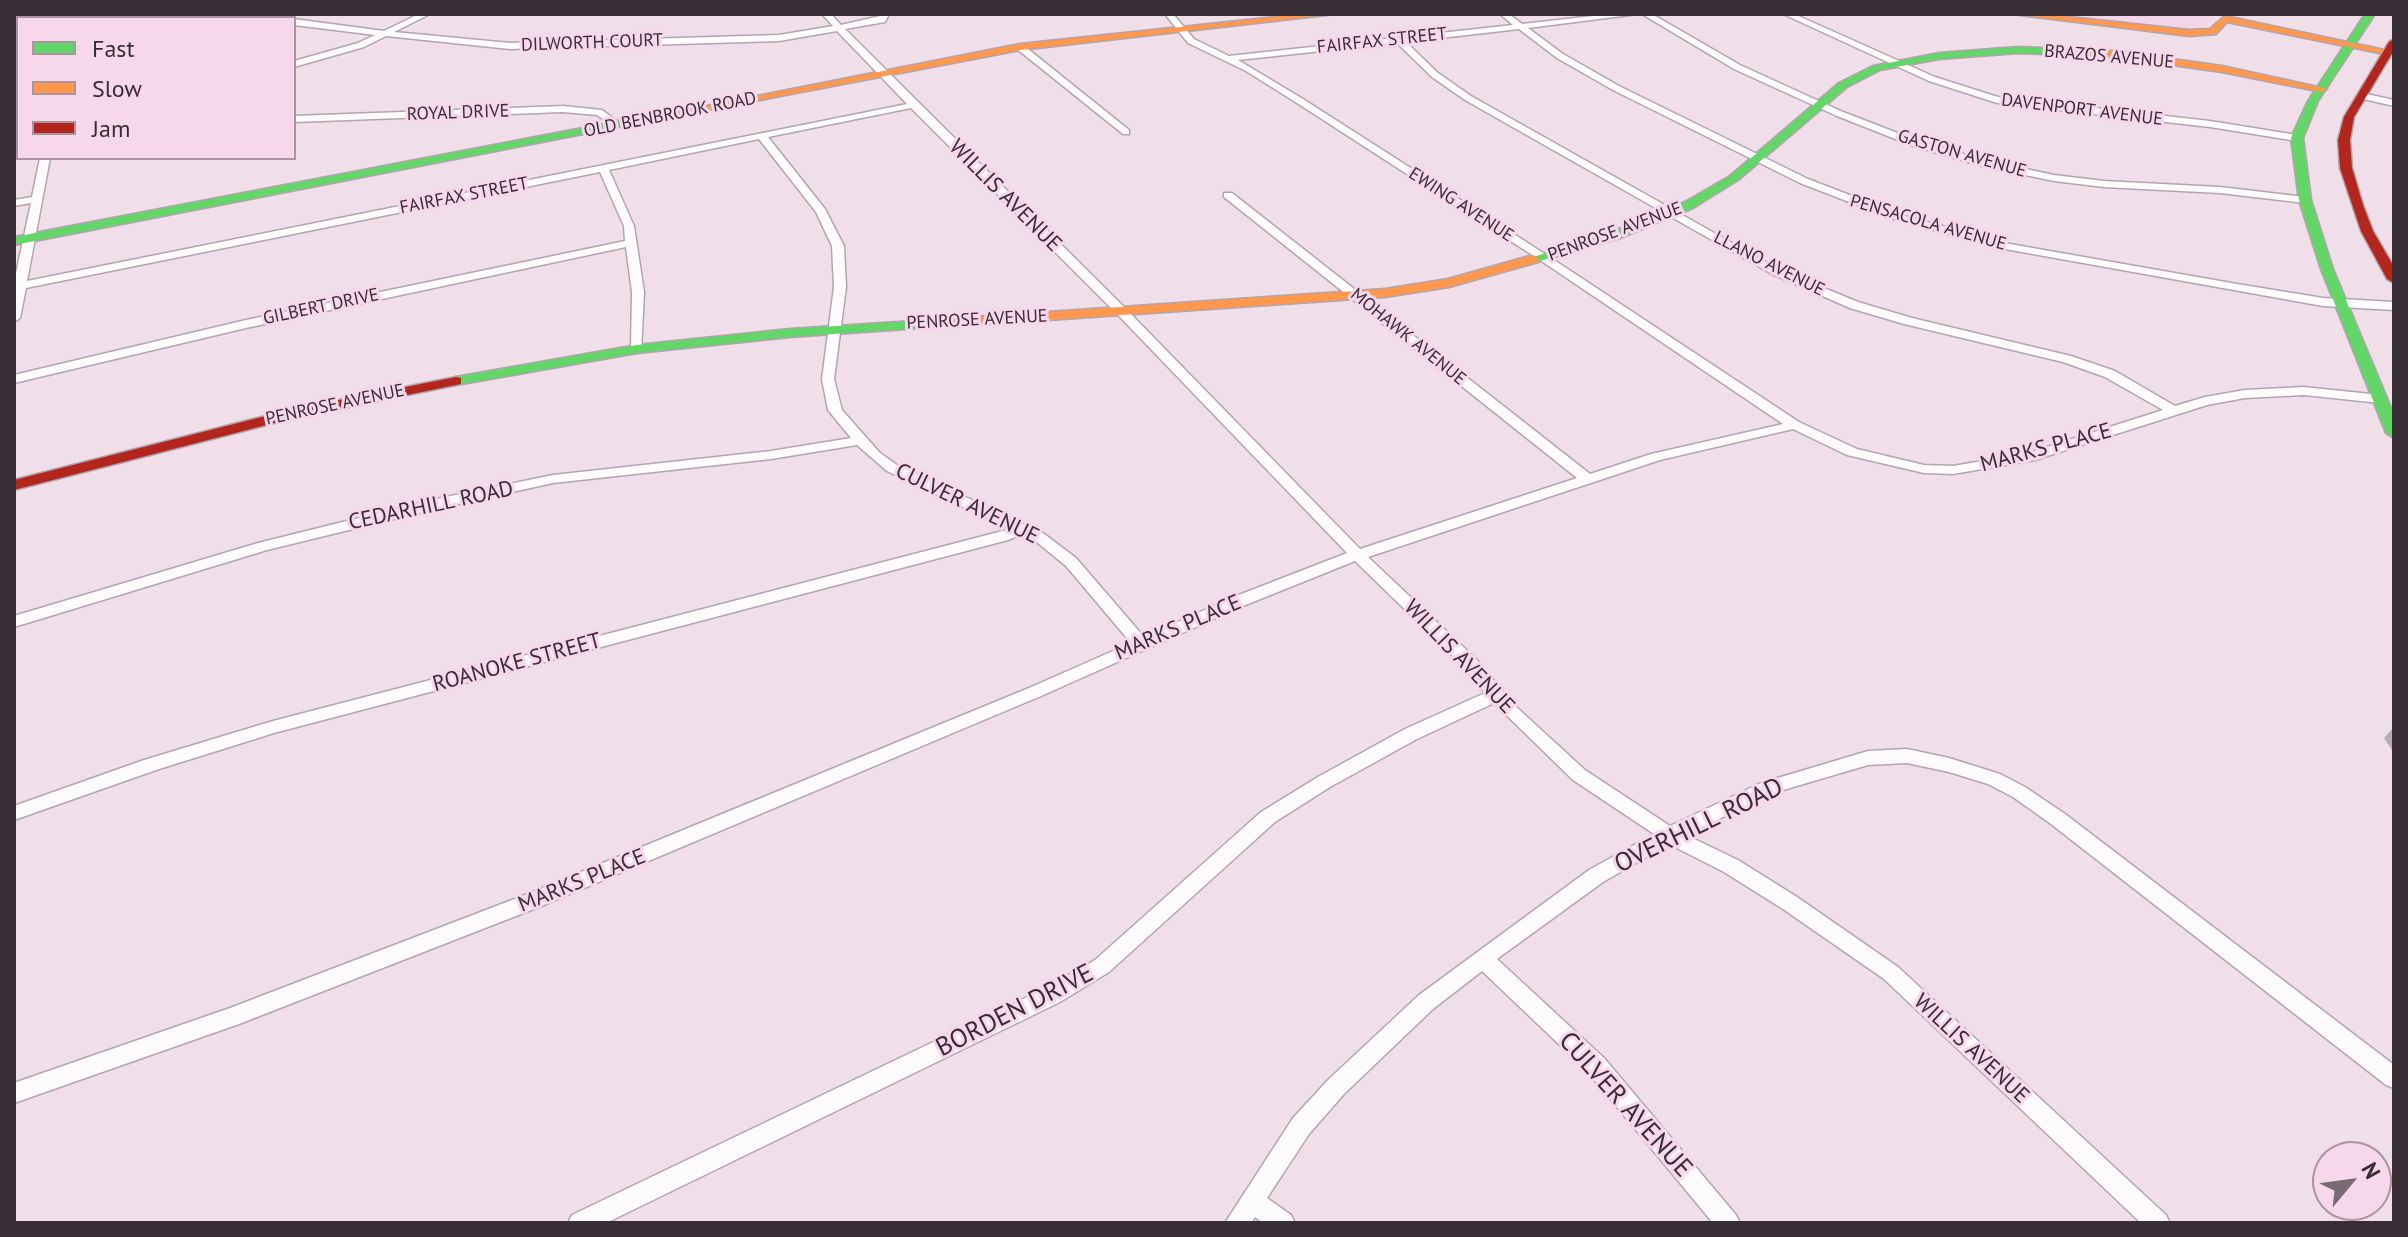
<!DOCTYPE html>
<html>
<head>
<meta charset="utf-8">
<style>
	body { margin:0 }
	#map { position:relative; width:2408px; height:1237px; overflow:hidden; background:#f0dee9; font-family:"PT Sans",sans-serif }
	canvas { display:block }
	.frame { position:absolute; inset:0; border:16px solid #392d35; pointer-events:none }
	.legend { position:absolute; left:16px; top:16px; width:280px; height:144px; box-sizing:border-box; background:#f7d7eb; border:2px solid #ab93a2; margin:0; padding:10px 14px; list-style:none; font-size:24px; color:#392d35 }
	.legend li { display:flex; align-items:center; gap:16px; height:40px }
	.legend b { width:40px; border:2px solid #ab93a2 }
	.north { position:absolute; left:2312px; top:1141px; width:80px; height:80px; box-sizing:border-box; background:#f7d7eb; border:2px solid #ab93a2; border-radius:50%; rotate:61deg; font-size:22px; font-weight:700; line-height:32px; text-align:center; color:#392d35 }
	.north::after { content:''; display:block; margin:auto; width:28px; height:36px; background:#796b74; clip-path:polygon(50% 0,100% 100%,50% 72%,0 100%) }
</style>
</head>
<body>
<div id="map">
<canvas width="2408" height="1237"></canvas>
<div class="frame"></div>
<ul class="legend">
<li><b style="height:10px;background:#63d668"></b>Fast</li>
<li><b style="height:10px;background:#ff974d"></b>Slow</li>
<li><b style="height:10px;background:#b3261e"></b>Jam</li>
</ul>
<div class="north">N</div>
</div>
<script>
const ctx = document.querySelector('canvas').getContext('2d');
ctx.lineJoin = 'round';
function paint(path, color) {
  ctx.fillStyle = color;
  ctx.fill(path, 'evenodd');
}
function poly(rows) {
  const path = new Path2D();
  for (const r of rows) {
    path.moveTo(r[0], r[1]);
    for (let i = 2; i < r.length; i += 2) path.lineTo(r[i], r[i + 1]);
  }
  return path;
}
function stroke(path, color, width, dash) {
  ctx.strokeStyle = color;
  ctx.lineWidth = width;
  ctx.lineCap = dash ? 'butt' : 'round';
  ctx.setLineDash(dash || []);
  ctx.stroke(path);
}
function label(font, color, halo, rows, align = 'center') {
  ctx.font = font + ' "PT Sans",sans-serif';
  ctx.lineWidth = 6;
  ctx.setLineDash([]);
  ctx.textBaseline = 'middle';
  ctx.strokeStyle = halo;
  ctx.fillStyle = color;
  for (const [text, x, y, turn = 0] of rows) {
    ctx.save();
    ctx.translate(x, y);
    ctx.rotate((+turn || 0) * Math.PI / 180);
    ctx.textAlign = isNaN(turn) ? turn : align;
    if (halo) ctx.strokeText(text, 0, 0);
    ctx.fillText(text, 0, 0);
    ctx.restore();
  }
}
paint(poly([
	[54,14,297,14,48,18],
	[2050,14,2214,14,2204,28,2191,30]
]), '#f2d5e8');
const street = poly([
	[419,14,430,14,394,32,510,43,779,35,833,26,822,14,831,14,841,25,889,14,885,22,845,29,1126,309,1360,549,1577,478,1224,197,1224,193,1232,193,1590,474,1651,454,1783,424,1540,260,1297,103,1246,71,1188,43,1165,14,1173,14,1194,39,1229,56,1513,25,1500,14,1509,14,1522,24,1611,14,1638,14,1528,28,1563,54,1619,86,1808,179,1904,216,2010,244,2237,284,2323,298,2394,302,2394,310,2323,306,2005,249,1896,220,1800,183,1613,90,1557,58,1519,29,1406,42,1438,73,1471,96,1780,270,1858,302,1912,318,2071,356,2115,371,2175,406,2205,397,2245,390,2304,387,2380,395,2387,399,2380,403,2304,395,2245,398,2207,405,2035,460,1953,474,1924,473,1847,455,1793,429,1660,460,1368,557,1476,659,1513,704,1585,770,1670,826,1761,783,1868,751,1907,749,1949,758,2000,774,2025,787,2065,814,2394,1065,2394,1088,2386,1085,2051,824,2013,797,1988,784,1949,772,1907,763,1868,765,1773,793,1686,835,1738,860,1797,897,1898,967,2166,1215,2170,1223,2141,1223,1884,979,1783,909,1724,872,1669,844,1603,882,1497,959,1604,1058,1736,1215,1740,1223,1713,1223,1588,1072,1482,971,1433,1009,1344,1094,1309,1134,1267,1198,1291,1215,1295,1223,1263,1223,1255,1217,1251,1223,1225,1223,1293,1118,1328,1080,1419,995,1589,870,1654,834,1573,780,1494,703,1417,739,1330,787,1275,822,1109,972,1060,1002,606,1223,568,1223,572,1215,1046,988,1095,960,1261,812,1318,777,1405,729,1485,693,1464,667,1355,561,1243,606,1041,696,539,907,239,1024,14,1103,14,1083,230,1008,525,895,1029,688,1131,643,1066,566,1033,539,1022,534,1008,540,274,733,156,770,14,820,14,806,144,760,273,721,1010,529,887,471,857,445,771,459,553,483,431,510,267,550,14,627,14,616,258,543,431,500,553,475,771,451,851,438,828,410,822,379,834,287,832,246,816,212,759,139,609,170,634,226,644,292,641,352,637,353,631,349,632,292,626,247,246,328,14,383,14,375,246,320,625,241,624,226,600,172,26,288,20,318,14,322,14,283,31,203,14,206,14,200,32,197,40,158,50,158,27,281,907,104,837,31,779,41,510,49,386,36,364,47,294,67,294,61,358,43,375,35,294,25,294,19,384,31,419,14],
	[1397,43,1432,77,1465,100,1772,274,1850,308,1904,324,2063,362,2105,377,2163,410,2028,453,1953,466,1924,465,1857,449,1799,422,1548,256,1303,99,1238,60,1397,43],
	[911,108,1118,315,1347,553,1231,598,1144,637,1076,558,1043,533,897,465,880,453,842,410,834,379,846,287,844,246,825,209,768,137,911,108],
	[1642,14,1652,14,1740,65,1843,112,1921,142,1988,161,2054,175,2104,181,2220,187,2305,197,2310,200,2305,203,2220,193,2104,187,2054,181,1982,166,1913,146,1837,116,1734,69,1642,14],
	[1783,14,1794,14,1935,77,1998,97,2210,121,2297,135,2302,138,2297,141,2210,127,1997,103,1929,81,1783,14],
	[1017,45,1023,45,1129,130,1129,134,1123,134,1017,49,1017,45],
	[18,76,18,82,14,83,14,77,18,76],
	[2362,93,2394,100,2394,106,2359,98,2357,96,2362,93],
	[563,106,602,110,622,125,614,127,597,115,563,112,294,122,294,116,563,106],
	[18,138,18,144,14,145,14,139,18,138]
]);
const fast = poly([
	[2365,14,2375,14,2318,101,2303,138,2311,200,2333,269,2394,415,2394,438,2386,433,2321,269,2299,200,2291,138,2308,101,2365,14],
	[2018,47,2071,49,2076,52,2071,55,2018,53,1939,59,1880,70,1847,87,1738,180,1693,208,1620,238,1533,263,1527,259,1612,232,1685,202,1730,176,1839,83,1873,66,1939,53,2018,47],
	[666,112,670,113,670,117,14,245,14,237,666,112],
	[945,319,952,323,950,326,790,337,637,353,456,385,449,381,456,377,637,345,790,329,945,319]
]);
const slow = poly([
	[1304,14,1335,14,1020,50,666,118,661,115,1020,44,1304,14],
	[2012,14,2042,14,2189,30,2210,29,2225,16,2394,52,2389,55,2227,22,2216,34,2189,36,2012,14],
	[2068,50,2115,51,2222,66,2327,89,2322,92,2222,72,2115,57,2071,55,2068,54,2068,50],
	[1533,255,1539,259,1538,262,1449,287,1385,297,945,327,938,323,945,319,1385,289,1448,279,1533,255]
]);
const jam = poly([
	[2394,39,2394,50,2354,117,2350,140,2352,168,2363,205,2373,231,2394,267,2394,283,2387,279,2361,231,2340,168,2338,140,2344,117,2389,42,2394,39],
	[456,377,461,378,461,384,290,419,14,490,14,480,289,410,456,377]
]);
stroke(street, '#b2a5ae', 3);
stroke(fast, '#b2a5ae', 3);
stroke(slow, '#b2a5ae', 3);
stroke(jam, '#b2a5ae', 3);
paint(street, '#fdfafc');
paint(fast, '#63d668');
paint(slow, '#ff974d');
paint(jam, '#b3261e');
paint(poly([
	[2394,727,2394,753,2384,738]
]), '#b9adb5');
label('18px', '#392d35', '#f7d7eb', [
	["FAIRFAX STREET",1382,41,-6],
	["DILWORTH COURT",592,43,-2],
	["BRAZOS AVENUE",2109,57,5],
	["DAVENPORT AVENUE",2082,110,7],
	["ROYAL DRIVE",458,113,-2],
	["OLD BENBROOK ROAD",670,115,-11],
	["GASTON AVENUE",1962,154,16],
	["FAIRFAX STREET",464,196,-11],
	["EWING AVENUE",1461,205,33],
	["PENSACOLA AVENUE",1928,223,16],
	["PENROSE AVENUE",1615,232,-20],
	["LLANO AVENUE",1769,264,27],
	["GILBERT DRIVE",321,307,-12],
	["PENROSE AVENUE",977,320,-3],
	["MOHAWK AVENUE",1408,337,39],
	["PENROSE AVENUE",335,405,-12]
]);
label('22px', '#392d35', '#f7d7eb', [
	["WILLIS AVENUE",1005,196,45],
	["MARKS PLACE",2046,448,-15],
	["CULVER AVENUE",967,504,26],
	["CEDARHILL ROAD",431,506,-12],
	["MARKS PLACE",1178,628,-23],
	["WILLIS AVENUE",1459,657,46],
	["ROANOKE STREET",517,663,-15],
	["MARKS PLACE",582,881,-22],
	["WILLIS AVENUE",1971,1049,43]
]);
label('26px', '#392d35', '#f7d7eb', [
	["OVERHILL ROAD",1699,826,-26],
	["BORDEN DRIVE",1015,1011,-27],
	["CULVER AVENUE",1625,1105,48]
]);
</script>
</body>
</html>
